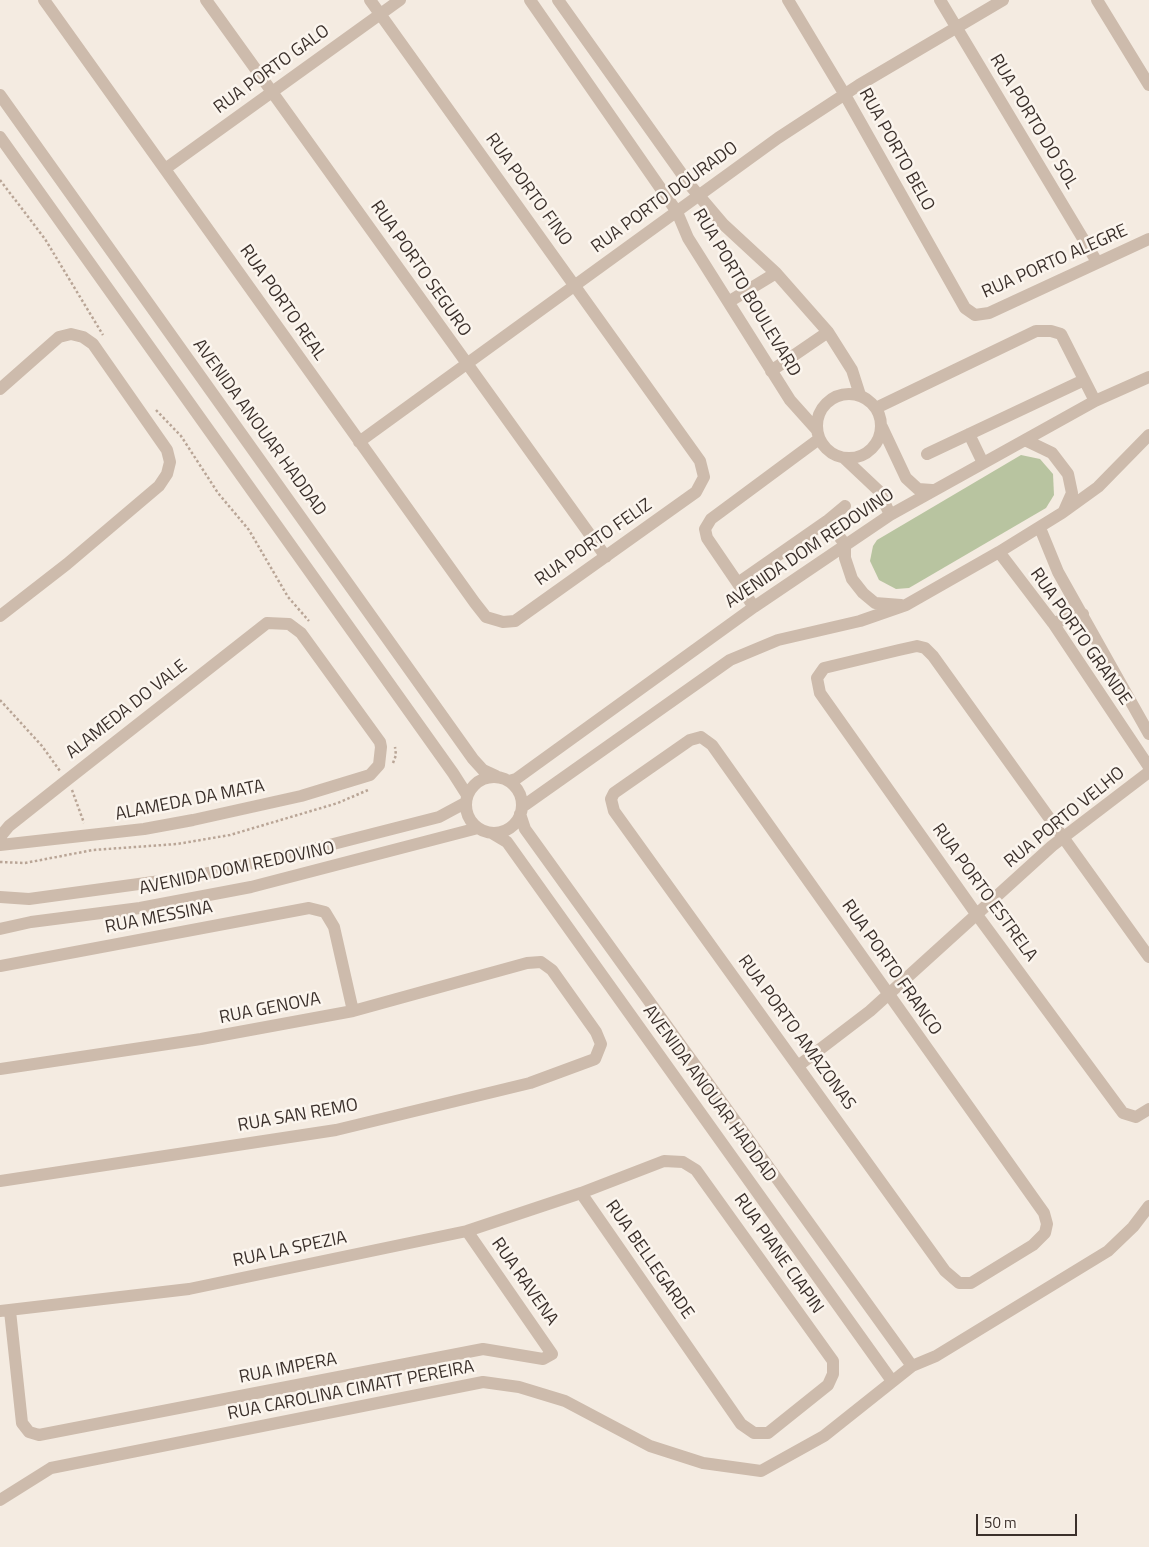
<!DOCTYPE html>
<html>
<head>
<meta charset="utf-8">
<style>
	body { margin:0 }
	#map { position:relative; width:1149px; height:1547px; overflow:hidden; background:#f4ebe1; font-family:"Titillium Web",sans-serif }
	canvas { display:block }
	.scale { position:absolute; left:976px; top:1514px; width:101px; height:22px; box-sizing:border-box; border:2px solid #3b302b; border-top:0; padding-left:6px; font-size:15px; line-height:18px; white-space:nowrap; color:#3b302b; -webkit-text-stroke:4px #fbf5ee; paint-order:stroke }
</style>
</head>
<body>
<div id="map">
<canvas width="1149" height="1547"></canvas>
<div class="scale">50 m</div>
</div>
<script>
const ctx = document.querySelector('canvas').getContext('2d');
ctx.lineJoin = 'round';
function paint(path, color) {
  ctx.fillStyle = color;
  ctx.fill(path, 'evenodd');
}
function poly(rows) {
  const path = new Path2D();
  for (const r of rows) {
    if (r.length === 3) {
      path.moveTo(r[0] + r[2], r[1]);
      path.arc(r[0], r[1], r[2], 0, 2 * Math.PI);
      continue;
    }
    path.moveTo(r[0], r[1]);
    for (let i = 2; i < r.length; i += 2) path.lineTo(r[i], r[i + 1]);
  }
  return path;
}
function stroke(path, color, width, dash) {
  ctx.strokeStyle = color;
  ctx.lineWidth = width;
  ctx.lineCap = dash ? 'butt' : 'round';
  ctx.setLineDash(dash || []);
  ctx.stroke(path);
}
function label(font, color, halo, rows, align = 'center') {
  ctx.font = font + ' "Titillium Web",sans-serif';
  ctx.lineWidth = 5;
  ctx.setLineDash([]);
  ctx.textBaseline = 'middle';
  ctx.strokeStyle = halo;
  ctx.fillStyle = color;
  for (const [text, x, y, turn = 0] of rows) {
    ctx.save();
    ctx.translate(x, y);
    ctx.rotate((+turn || 0) * Math.PI / 180);
    ctx.textAlign = isNaN(turn) ? turn : align;
    if (halo) ctx.strokeText(text, 0, 0);
    ctx.fillText(text, 0, 0);
    ctx.restore();
  }
}
paint(poly([
	[1021,455,1040,459,1053,474,1054,495,1046,508,909,588,896,589,879,580,870,561,873,546,877,540]
]), '#b8c4a0');
stroke(poly([
	[0,180,45,239,103,335],
	[156,410,181,436,218,493,249,530,288,597,309,621],
	[0,700,42,746,60,771],
	[393,763,396,755,395,747],
	[72,790,84,823],
	[0,862,25,863,93,850,177,844,230,835,338,803,368,790]
]), '#b9a596', 2.5, [2.5, 2.5]);
stroke(poly([
	[44,0,475,603,486,617,503,622,515,621,696,492,704,477,700,461,370,0],
	[206,0,606,557],
	[530,0,677,212,688,238,790,400,816,429],
	[558,0,689,184,723,224,776,273,828,332,852,370,860,395],
	[788,0,845,95,965,308,975,315,989,313,1149,239],
	[940,0,1097,262],
	[1097,0,1149,85],
	[0,95,473,759,483,770,496,776],
	[0,137,453,773,467,795],
	[165,169,400,0],
	[730,301,776,273],
	[771,371,828,332],
	[0,389,59,337,71,334,83,337,93,344,167,450,170,462,167,474,159,486,67,564,0,616],
	[849,426,32],
	[876,408,1036,331,1051,331,1061,334,1095,401],
	[882,427,906,478,918,489,932,490],
	[969,434,983,463],
	[1025,440,1052,453,1068,474,1072,493,1064,511],
	[359,442,778,138,859,85,1003,0],
	[927,454,1084,380],
	[845,459,880,492,890,515],
	[827,521,845,506],
	[1040,528,1058,572,1149,734],
	[999,552,1053,623,1149,767],
	[738,583,827,521,845,544,845,558,852,579,863,593,875,603,901,605],
	[754,607,707,538,705,529,711,519,819,439],
	[1053,623,1083,614],
	[701,737,712,745,1044,1213,1047,1224,1045,1233,1033,1245,971,1283,959,1283,945,1271,614,811,611,799,614,793,690,740,701,737],
	[494,805,28],
	[509,781,516,779,754,607,890,515,1095,401,1149,377],
	[522,807,730,660,778,640,860,621,906,605,999,552,1062,513,1098,487,1149,435],
	[520,814,525,829,912,1366],
	[492,833,507,842,892,1381],
	[0,837,9,826,67,780,267,623,289,624,301,633,380,742,381,747,379,765,370,775,301,796,193,820,144,829,0,845],
	[0,897,29,899,190,877,302,852,439,817,465,803],
	[0,929,31,922,140,908,251,887,478,828],
	[1149,957,933,656,925,648,917,646,899,650,824,668,817,678,820,693,977,915,1123,1113,1136,1117,1149,1109],
	[0,966,309,908,325,912,334,927,353,1011],
	[798,1066,870,1011,1052,846,1149,772],
	[0,1069,201,1039,353,1011,527,963,541,962,552,970,596,1032,601,1044,595,1059,530,1083,336,1130,0,1181],
	[0,1311,189,1289,467,1231,581,1193,664,1161,683,1162,696,1170,833,1361,833,1374,828,1385,768,1433,754,1433,741,1424,581,1193],
	[10,1311,22,1423,29,1432,39,1435,483,1349,543,1359,552,1354,467,1231],
	[0,1500,51,1468,483,1382,519,1387,565,1401,650,1446,703,1463,761,1471,824,1436,912,1366,936,1356,1108,1251,1133,1227,1149,1206]
]), '#cdbbac', 12);
label('18px', '#3b302b', '#fbf5ee', [
	["RUA PORTO GALO",272,70,-36],
	["RUA PORTO DO SOL",1033,122,59],
	["RUA PORTO BELO",896,150,61],
	["RUA PORTO FINO",528,190,54],
	["RUA PORTO DOURADO",665,198,-36],
	["RUA PORTO ALEGRE",1055,262,-24],
	["RUA PORTO SEGURO",420,269,55],
	["RUA PORTO BOULEVARD",746,293,59],
	["RUA PORTO REAL",282,303,55],
	["AVENIDA ANOUAR HADDAD",259,428,54],
	["RUA PORTO FELIZ",594,543,-35],
	["AVENIDA DOM REDOVINO",810,549,-34],
	["RUA PORTO GRANDE",1080,637,55],
	["ALAMEDA DO VALE",127,710,-38],
	["ALAMEDA DA MATA",190,801,-11],
	["RUA PORTO VELHO",1065,818,-39],
	["AVENIDA DOM REDOVINO",237,869,-12],
	["RUA PORTO ESTRELA",984,893,54],
	["RUA MESSINA",159,918,-11],
	["RUA PORTO FRANCO",891,968,55],
	["RUA GENOVA",270,1009,-11],
	["RUA PORTO AMAZONAS",796,1033,54],
	["AVENIDA ANOUAR HADDAD",709,1094,54],
	["RUA SAN REMO",298,1116,-10],
	["RUA LA SPEZIA",290,1250,-12],
	["RUA PIANE CIAPIN",778,1254,55],
	["RUA BELLEGARDE",649,1260,55],
	["RUA RAVENA",524,1282,55],
	["RUA IMPERA",288,1369,-11],
	["RUA CAROLINA CIMATT PEREIRA",351,1391,-11]
]);
</script>
</body>
</html>
